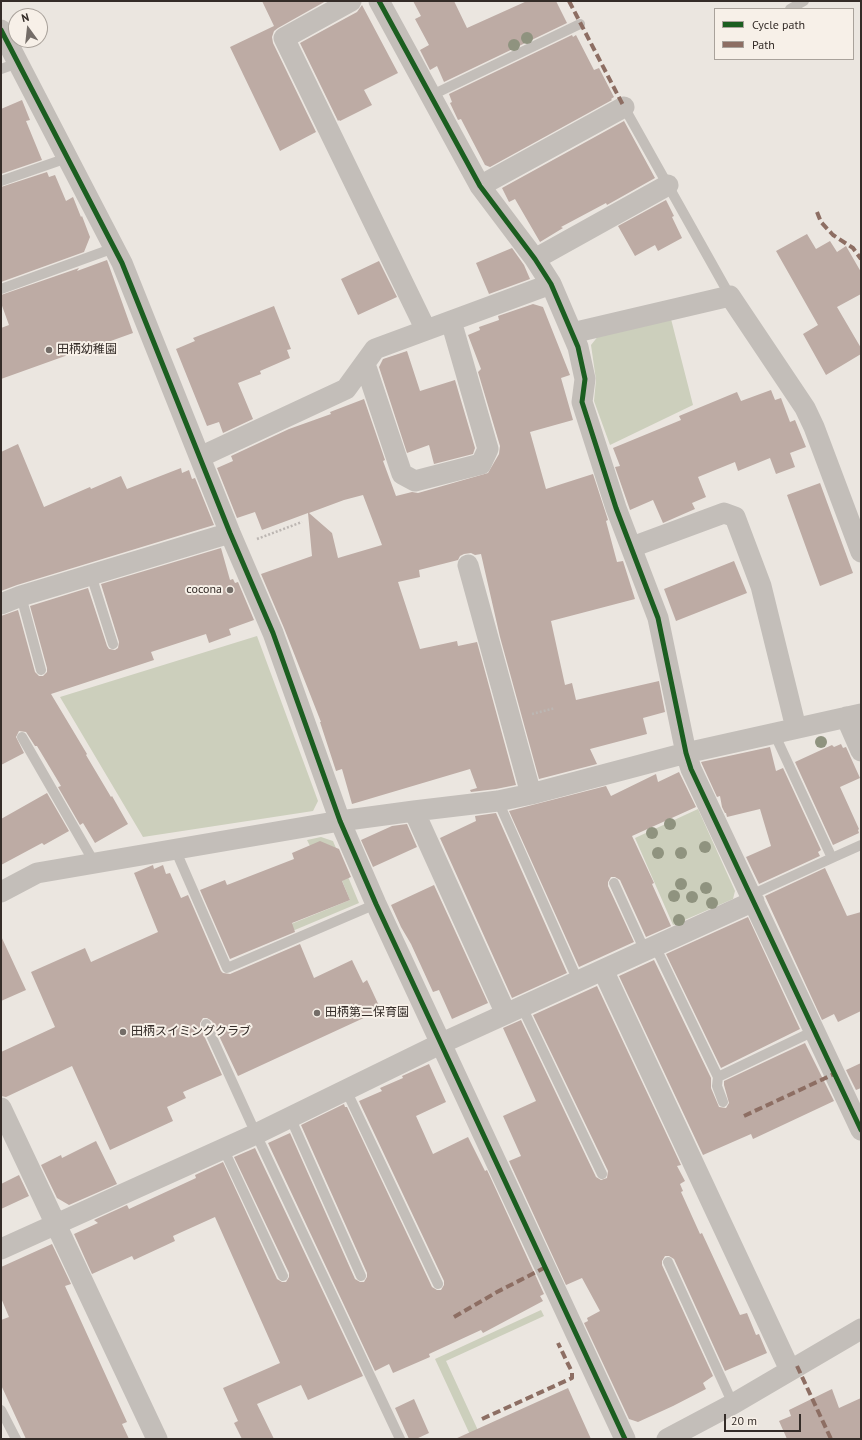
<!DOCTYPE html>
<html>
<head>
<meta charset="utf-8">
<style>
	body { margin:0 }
	#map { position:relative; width:862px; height:1440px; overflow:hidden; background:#ebe6e0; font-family:"PT Sans",sans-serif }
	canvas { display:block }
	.frame { position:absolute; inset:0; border:2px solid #342c28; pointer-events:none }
	.legend { position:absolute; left:714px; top:8px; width:140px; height:52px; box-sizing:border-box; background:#f7f0e8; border:1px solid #a9a29b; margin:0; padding:5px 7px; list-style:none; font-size:12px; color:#342c28 }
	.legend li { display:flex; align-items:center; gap:8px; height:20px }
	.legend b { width:20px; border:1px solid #a9a29b }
	.north { position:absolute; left:8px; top:8px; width:40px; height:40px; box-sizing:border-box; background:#f7f0e8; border:1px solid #a9a29b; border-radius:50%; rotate:345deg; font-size:11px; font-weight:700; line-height:16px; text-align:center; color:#342c28 }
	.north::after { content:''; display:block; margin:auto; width:14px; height:18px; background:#746d68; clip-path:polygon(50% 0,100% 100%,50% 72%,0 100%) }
	.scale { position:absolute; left:724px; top:1414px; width:77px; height:18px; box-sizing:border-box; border:2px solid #342c28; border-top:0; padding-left:5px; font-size:12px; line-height:14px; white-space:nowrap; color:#342c28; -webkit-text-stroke:3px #f7f0e8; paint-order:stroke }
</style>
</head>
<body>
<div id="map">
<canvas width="862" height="1440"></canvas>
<div class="frame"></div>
<ul class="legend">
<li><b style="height:5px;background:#1b5e20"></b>Cycle path</li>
<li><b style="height:5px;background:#8d6e63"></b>Path</li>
</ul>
<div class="north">N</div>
<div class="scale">20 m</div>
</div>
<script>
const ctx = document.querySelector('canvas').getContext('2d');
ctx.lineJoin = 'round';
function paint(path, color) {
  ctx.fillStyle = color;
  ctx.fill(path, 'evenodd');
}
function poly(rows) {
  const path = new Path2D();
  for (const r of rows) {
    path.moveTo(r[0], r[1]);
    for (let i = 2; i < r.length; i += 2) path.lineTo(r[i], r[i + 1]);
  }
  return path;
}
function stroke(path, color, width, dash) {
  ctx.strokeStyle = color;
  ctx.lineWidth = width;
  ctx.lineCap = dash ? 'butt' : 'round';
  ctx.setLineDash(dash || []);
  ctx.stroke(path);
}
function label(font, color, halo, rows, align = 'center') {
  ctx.font = font + ' "PT Sans","Noto Sans JP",sans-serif';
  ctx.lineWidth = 4;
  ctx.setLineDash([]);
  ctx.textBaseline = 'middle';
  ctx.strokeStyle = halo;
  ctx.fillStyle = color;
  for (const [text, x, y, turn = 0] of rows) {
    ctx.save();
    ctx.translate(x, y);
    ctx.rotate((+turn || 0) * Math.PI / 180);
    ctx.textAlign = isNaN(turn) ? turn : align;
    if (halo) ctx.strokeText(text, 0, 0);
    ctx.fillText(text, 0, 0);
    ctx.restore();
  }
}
paint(poly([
	[671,319,693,405,610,445,594,401,596,380,591,345,599,335],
	[257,636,318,801,313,811,143,837,60,697],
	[698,809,735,891,733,899,673,925,635,838],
	[321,837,333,841,359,903,233,956,230,949,350,900,327,844,310,846,307,840],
	[541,1310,544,1316,446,1361,482,1439,472,1439,435,1359]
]), '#cccfbc');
paint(poly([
	[262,1,326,1,278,28,274,31,272,37,273,43,316,132,280,151,230,47,274,26],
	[413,1,454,1,467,28,527,1,556,1,567,23,444,82,437,66,430,70,420,50,429,45,415,19,421,16],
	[362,5,398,73,364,90,372,105,340,121,339,120,338,121,300,43,357,12],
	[572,35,573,37,576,35,594,70,599,68,614,97,611,99,612,100,490,167,485,165,461,119,458,120,450,103,452,102,449,94],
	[22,100,30,120,26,121,42,160,1,174,1,109],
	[624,121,655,178,607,205,606,203,561,227,563,228,540,242,515,199,509,202,502,188],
	[47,172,49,177,55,175,66,201,73,197,81,217,82,216,90,237,84,252,1,282,1,187],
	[666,200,674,216,672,217,682,238,658,251,655,245,635,256,618,226],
	[807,234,816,249,830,241,837,252,846,246,861,272,861,294,837,307,861,348,861,354,826,375,803,334,818,325,776,251],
	[512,248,524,265,530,279,489,294,476,263],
	[107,260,133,333,94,347,93,346,1,379,1,328,9,325,1,303,1,295,79,268,77,271],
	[379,261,397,297,358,315,341,279],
	[533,304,543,307,570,375,561,378,573,420,530,432,546,489,593,474,608,520,606,521,617,562,623,561,635,599,551,621,565,685,572,683,576,700,659,681,665,712,643,718,647,734,590,749,597,764,539,779,500,637,481,554,475,555,471,553,464,554,460,556,458,560,419,570,420,577,398,582,420,649,457,641,458,646,477,642,516,785,496,789,471,792,470,790,477,788,470,769,352,804,342,769,336,771,320,722,321,722,284,628,261,574,312,556,308,513,262,530,255,512,237,518,217,468,233,461,231,456,289,429,331,414,330,412,364,399,385,460,383,461,396,496,412,492,418,493,488,473,499,454,500,446,478,372,481,369,468,335,480,330,479,327,499,320,498,316],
	[363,495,382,545,338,558,332,533,309,513,344,500],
	[274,306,291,349,287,350,290,358,260,371,261,374,238,383,253,419,223,433,219,422,207,426,176,349,195,341,193,338],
	[407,351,420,391,455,380,475,448,473,454,434,464,429,445,407,453,379,367,383,359],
	[771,390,775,400,781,398,790,422,795,420,806,447,790,453,795,467,776,474,770,458,738,471,735,462,698,477,706,497,692,503,695,509,663,523,653,500,630,510,615,467,620,466,613,448,681,420,679,416,737,392,741,401],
	[18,444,44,507,90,487,91,489,121,476,127,489,181,468,182,473,189,470,192,479,195,478,214,525,17,585,1,591,1,452],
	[820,483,853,573,820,586,787,495],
	[221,548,230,580,233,579,235,583,238,582,254,620,229,629,231,635,209,643,206,634,151,652,154,660,51,694,87,754,86,755,111,797,112,796,128,824,95,843,83,823,80,825,58,787,61,786,37,746,35,746,26,732,19,731,16,737,24,753,1,765,1,616,18,610,35,672,39,676,43,676,47,672,47,668,30,606,88,588,107,646,109,649,115,650,118,648,119,642,101,584],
	[734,561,747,593,676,621,664,589],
	[841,744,843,748,846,747,860,778,840,787,859,829,858,830,859,833,833,845,795,762,832,745,834,747],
	[770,747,776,771,783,768,821,850,818,852,820,856,759,884,746,857,771,846,760,809,727,817,726,813,725,813,722,807,720,796,717,797,701,762],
	[679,772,696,807,632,836,654,883,652,884,671,926,646,937,620,880,615,877,611,877,608,882,608,886,634,942,579,967,509,811,606,786,611,796,656,774,658,782],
	[47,793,69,831,44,845,42,843,1,865,1,819],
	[496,813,567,973,512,998,440,838,476,821,475,816],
	[407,824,417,847,373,867,361,840,392,826],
	[320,841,339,849,351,877,342,881,350,900,292,923,295,932,230,959,200,890,225,880,227,885,294,859,292,853],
	[153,865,154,869,163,865,166,874,170,873,181,898,188,895,221,971,223,973,230,974,300,944,314,978,352,960,363,983,367,980,381,1010,238,1076,212,1021,207,1018,203,1018,200,1023,200,1027,222,1075,183,1092,186,1098,167,1107,173,1121,110,1150,72,1066,6,1097,1,1096,1,1052,55,1027,31,972,85,948,91,962,158,932,134,873],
	[825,868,847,916,861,912,861,1011,838,1022,834,1014,822,1020,765,896],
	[434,885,488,1003,452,1019,439,990,433,992,411,944,401,927,391,905],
	[748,917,800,1029,721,1068,666,954],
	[1,936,26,990,1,1001],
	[654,960,711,1078,711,1088,719,1107,726,1108,729,1103,724,1085,724,1081,805,1043,834,1101,753,1139,751,1134,703,1155,619,976],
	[597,986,681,1165,677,1166,685,1181,680,1184,683,1191,681,1192,700,1234,702,1233,740,1315,747,1313,756,1335,759,1334,767,1353,725,1371,674,1259,669,1256,665,1256,662,1261,662,1265,713,1376,703,1383,706,1389,673,1406,638,1422,629,1419,584,1323,588,1321,587,1318,600,1311,582,1278,566,1285,509,1161,521,1156,503,1116,536,1101,503,1028,521,1020,596,1177,601,1180,607,1178,608,1171,533,1015],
	[861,1063,861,1088,856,1090,846,1070],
	[429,1064,446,1102,416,1116,433,1154,468,1137,485,1171,487,1170,544,1294,540,1296,543,1301,483,1333,481,1330,429,1354,430,1357,393,1373,389,1364,375,1371,268,1143,290,1133,355,1279,360,1282,364,1282,367,1277,367,1273,301,1125,344,1104,345,1107,347,1107,432,1287,437,1290,441,1290,444,1285,444,1281,359,1101,382,1091,380,1088,403,1078,402,1076],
	[96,1141,117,1184,69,1205,57,1198,41,1165,61,1155,62,1158],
	[255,1148,363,1376,308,1400,301,1385,257,1404,274,1439,242,1439,234,1423,238,1421,223,1388,280,1363,215,1217,173,1236,175,1241,134,1260,132,1256,92,1274,74,1234,98,1223,94,1220,127,1205,129,1209,196,1178,195,1175,223,1162,277,1279,282,1282,286,1282,289,1277,289,1273,234,1157],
	[19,1175,29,1196,1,1209,1,1184],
	[52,1244,71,1284,65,1286,127,1422,122,1424,129,1439,26,1439,1,1385,1,1320,9,1317,1,1298,1,1267],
	[568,1388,591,1439,455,1439],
	[832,1389,839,1408,861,1398,861,1439,787,1439,779,1421,791,1416,789,1410],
	[414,1399,429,1433,416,1439,409,1439,395,1408]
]), '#bdaba4');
stroke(poly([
	[257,539,302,522],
	[532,714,555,708]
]), '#bcb6b2', 2.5, [2, 2]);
stroke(poly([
	[790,9,804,1],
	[1,69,18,63],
	[430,96,580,24],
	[624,107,730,296],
	[1,181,67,158],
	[1,289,114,248],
	[91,575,113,644],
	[21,596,41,670],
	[774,733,832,858,861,845],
	[22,737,94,862],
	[498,801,578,981],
	[175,849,227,968,376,904],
	[614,883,645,951],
	[751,895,832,858],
	[655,946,718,1077,717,1086,723,1102],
	[522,1007,602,1174],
	[206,1024,256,1134,400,1439],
	[718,1077,814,1031],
	[346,1090,438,1284],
	[290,1117,361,1276],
	[223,1148,283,1276],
	[668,1262,733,1404],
	[1,1410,16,1439]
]), '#c3beb9', 10);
stroke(poly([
	[351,1,284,38,426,330],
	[379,1,480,186,535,259,551,284,578,347,585,379,582,402,616,508,658,618,686,753,691,769,861,1130],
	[1,30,122,263,230,533,273,633,340,821,376,904,625,1439],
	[480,186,624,107],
	[535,259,668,185],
	[572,333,730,296,805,408,814,427,861,552],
	[365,364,402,474,415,481,481,464,488,449,451,321],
	[200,457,346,389,375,349,551,284],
	[632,547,724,513,735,517,761,586,796,728],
	[468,565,531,794],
	[1,604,21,596,230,533],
	[846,717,861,751],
	[414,811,506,1014],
	[1,892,37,873,340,821,414,811,498,801,531,794,686,753,861,714],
	[603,970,790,1370],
	[1,1108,157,1439],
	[1,1249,256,1134,442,1043,754,901],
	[667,1439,733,1404,861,1329]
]), '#c3beb9', 21);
stroke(poly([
	[569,1,624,107],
	[817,212,821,222,833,235,853,248,861,259],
	[744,1116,834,1074],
	[454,1317,497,1292,546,1267],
	[797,1366,831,1439],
	[482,1419,572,1378,572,1372,568,1364,558,1343]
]), '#8d6e63', 4, [8, 4]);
stroke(poly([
	[379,1,480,186,535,259,551,284,578,347,585,379,582,402,616,508,658,618,686,753,691,769,861,1130],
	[1,30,122,263,230,533,273,633,340,821,376,904,625,1439]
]), '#1b5e20', 5);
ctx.fillStyle = '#8f937f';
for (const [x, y] of [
	[527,38],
	[514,45],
	[821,742],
	[670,824],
	[652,833],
	[705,847],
	[658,853],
	[681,853],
	[681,884],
	[706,888],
	[674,896],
	[692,897],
	[712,903],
	[679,920]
]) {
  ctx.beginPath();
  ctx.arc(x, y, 6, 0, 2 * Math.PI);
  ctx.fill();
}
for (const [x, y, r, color] of [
	[49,350,4,"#746d68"],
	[230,590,4,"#746d68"],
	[317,1013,4,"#746d68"],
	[123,1032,4,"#746d68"]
]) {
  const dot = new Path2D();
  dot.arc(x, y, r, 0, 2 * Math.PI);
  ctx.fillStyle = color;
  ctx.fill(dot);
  stroke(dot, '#f7f0e8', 1.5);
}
label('12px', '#342c28', '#f7f0e8', [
	["田柄幼稚園",57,350],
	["cocona",222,590,"right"],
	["田柄第二保育園",325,1013],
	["田柄スイミングクラブ",131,1032]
], 'left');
</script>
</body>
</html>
